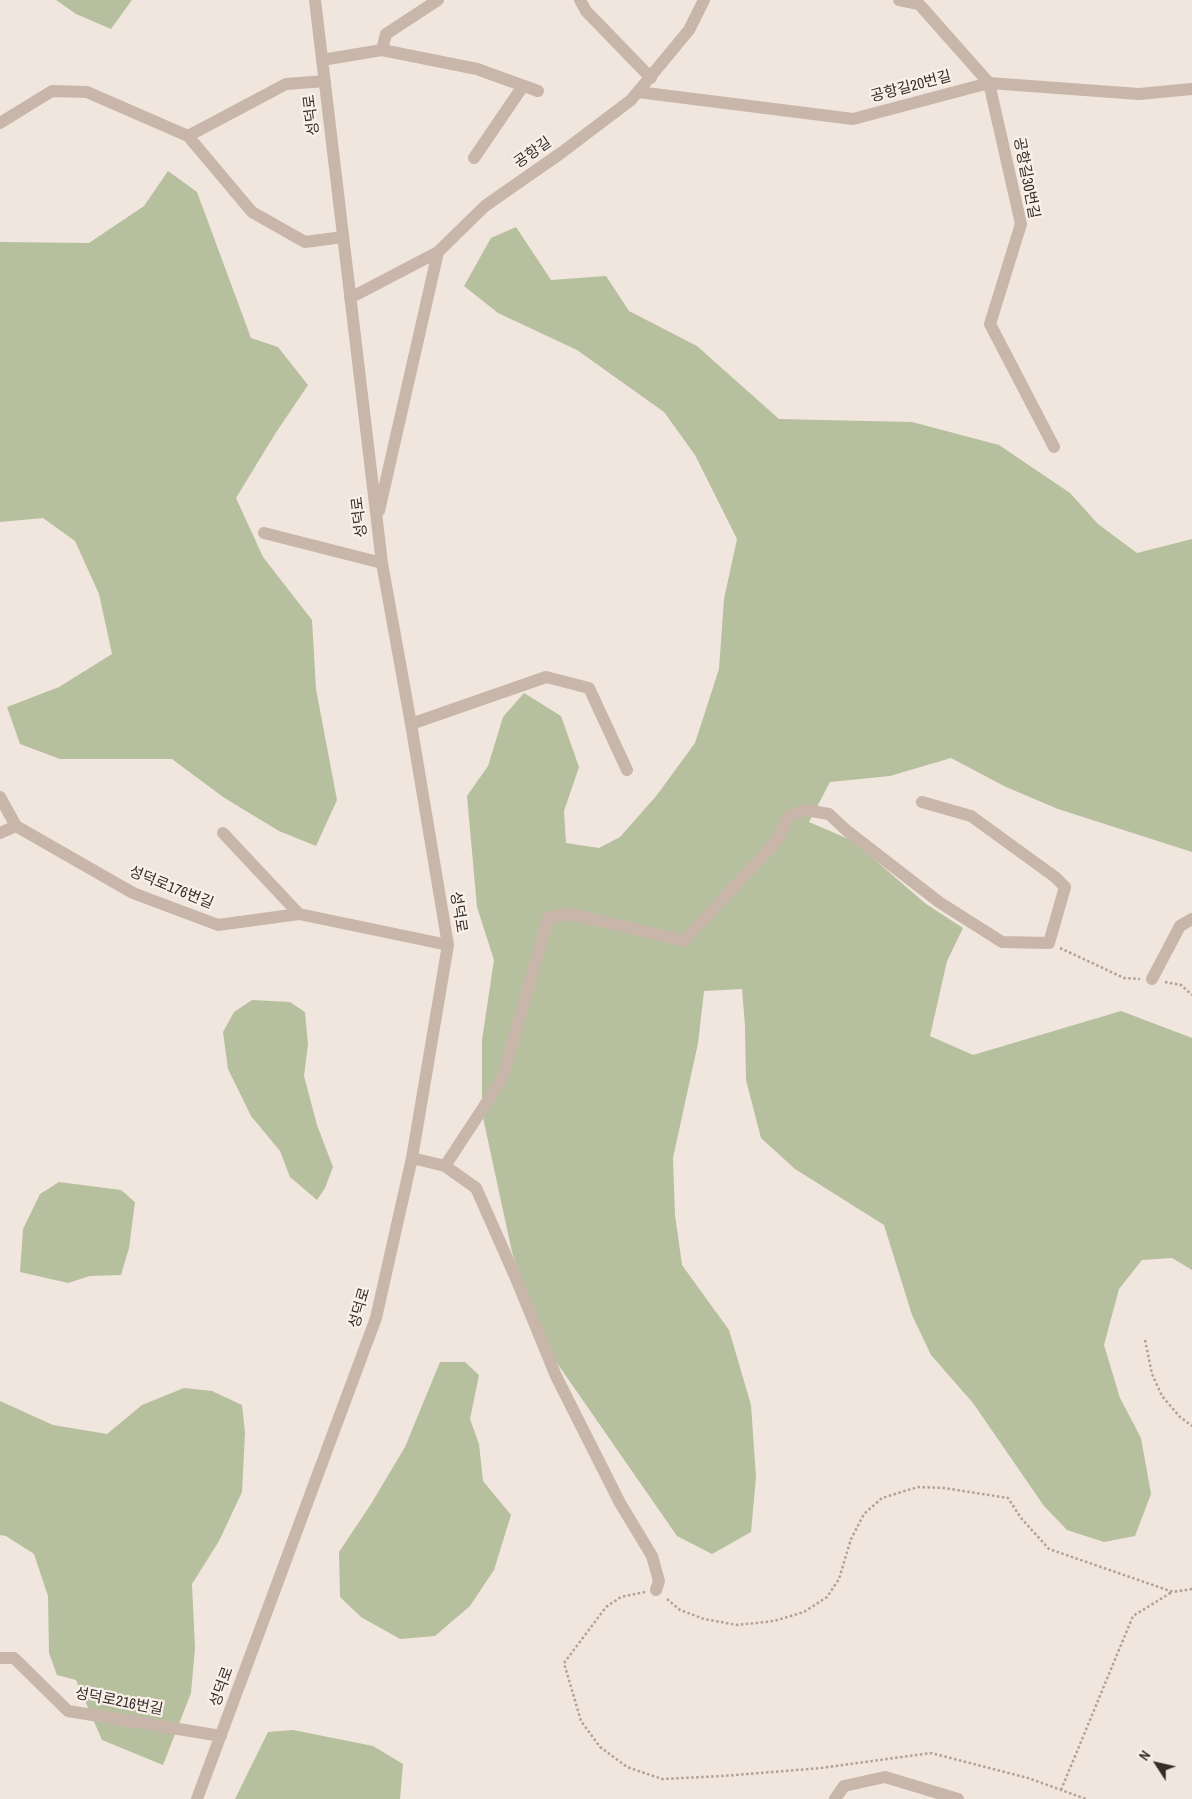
<!DOCTYPE html>
<html>
<head>
<meta charset="utf-8">
<style>
	body { margin:0 }
	#map { position:relative; width:1192px; height:1799px; overflow:hidden; background:#f1e6dd; font-family:"Archivo Narrow",sans-serif }
	canvas { display:block }
	.north { position:absolute; left:1132px; top:1739px; width:50px; height:50px; -webkit-text-stroke:4px #f9f1e9; paint-order:stroke; rotate:305deg; font-size:14px; font-weight:700; line-height:20px; text-align:center; color:#362c29 }
	.north::after { content:''; display:block; margin:auto; width:18px; height:22px; background:#362c29; clip-path:polygon(50% 0,100% 100%,50% 72%,0 100%) }
</style>
</head>
<body>
<div id="map">
<canvas width="1192" height="1799"></canvas>
<div class="north">N</div>
</div>
<script>
const ctx = document.querySelector('canvas').getContext('2d');
ctx.lineJoin = 'round';
function paint(path, color) {
  ctx.fillStyle = color;
  ctx.fill(path, 'evenodd');
}
function poly(rows) {
  const path = new Path2D();
  for (const r of rows) {
    path.moveTo(r[0], r[1]);
    for (let i = 2; i < r.length; i += 2) path.lineTo(r[i], r[i + 1]);
  }
  return path;
}
function stroke(path, color, width, dash) {
  ctx.strokeStyle = color;
  ctx.lineWidth = width;
  ctx.lineCap = dash ? 'butt' : 'round';
  ctx.setLineDash(dash || []);
  ctx.stroke(path);
}
function label(font, color, halo, rows, align = 'center') {
  ctx.font = font + ' "Archivo Narrow","Noto Sans KR",sans-serif';
  ctx.lineWidth = 4.5;
  ctx.setLineDash([]);
  ctx.textBaseline = 'middle';
  ctx.strokeStyle = halo;
  ctx.fillStyle = color;
  for (const [text, x, y, turn = 0] of rows) {
    ctx.save();
    ctx.translate(x, y);
    ctx.rotate((+turn || 0) * Math.PI / 180);
    ctx.textAlign = isNaN(turn) ? turn : align;
    if (halo) ctx.strokeText(text, 0, 0);
    ctx.fillText(text, 0, 0);
    ctx.restore();
  }
}
paint(poly([
	[56,0,132,0,111,29,76,14],
	[168,171,197,192,251,338,278,347,308,385,275,434,236,498,263,557,312,620,316,689,337,800,316,846,279,831,223,797,172,759,60,759,20,744,7,707,59,687,112,654,99,594,75,541,43,518,0,522,0,242,89,243,144,206],
	[516,227,551,280,606,276,629,311,697,346,779,419,912,422,999,445,1070,493,1098,524,1137,553,1192,539,1192,852,1058,809,1006,787,951,758,890,776,830,782,809,822,853,841,926,904,963,928,947,961,930,1036,973,1055,1121,1011,1192,1038,1192,1270,1172,1258,1142,1260,1119,1289,1104,1345,1120,1398,1141,1438,1151,1494,1135,1536,1104,1542,1067,1530,1044,1506,973,1403,931,1355,912,1315,884,1225,795,1169,761,1138,746,1080,745,1025,742,989,704,991,698,1043,673,1158,675,1215,682,1265,729,1330,751,1405,756,1477,751,1532,712,1554,677,1536,541,1340,512,1252,482,1113,482,1040,494,960,477,907,467,796,488,766,503,717,524,693,561,716,579,767,564,811,566,843,599,848,620,837,657,795,695,743,719,669,724,599,737,539,695,455,664,412,577,350,498,313,464,286,491,238],
	[252,1000,290,1002,305,1012,308,1045,304,1076,317,1125,333,1167,325,1188,317,1200,290,1177,280,1151,251,1116,228,1069,223,1032,234,1012],
	[59,1182,121,1190,135,1202,129,1248,121,1275,90,1276,68,1283,20,1272,23,1229,40,1194],
	[440,1362,465,1362,479,1375,470,1419,479,1444,483,1481,511,1515,494,1570,470,1606,435,1636,400,1639,361,1617,340,1597,339,1552,371,1504,405,1447],
	[184,1388,212,1391,242,1405,245,1433,242,1492,219,1541,192,1584,195,1648,191,1693,163,1765,102,1740,76,1680,57,1675,49,1653,48,1596,34,1554,6,1536,0,1535,0,1401,53,1425,107,1434,142,1405],
	[293,1730,373,1746,403,1764,400,1799,235,1799,268,1732]
]), '#b6bf9e');
stroke(poly([
	[1060,948,1124,978,1140,979],
	[1165,982,1181,985,1192,995],
	[1145,1340,1152,1374,1162,1396,1180,1417,1192,1426],
	[645,1592,621,1597,606,1607,564,1663,581,1721,600,1747,627,1767,662,1779,723,1776,821,1768,931,1753,1028,1778,1086,1799],
	[667,1599,680,1610,704,1619,737,1625,774,1621,804,1612,827,1597,839,1579,851,1539,864,1514,882,1498,918,1487,944,1488,1008,1498,1021,1518,1049,1549,1173,1592,1192,1589],
	[1061,1790,1133,1616,1172,1592]
]), '#b4a094', 2.5, [2.5, 2.5]);
stroke(poly([
	[580,0,586,11,651,78],
	[899,0,919,4,989,83,1021,224,990,324,1054,447],
	[382,50,386,34,438,0],
	[322,60,382,50,477,69,538,91],
	[325,81,286,84,188,136,252,212,305,242,343,237],
	[638,92,853,119,989,83,1139,94,1192,89],
	[0,123,52,91,87,92,188,136],
	[474,158,523,86],
	[350,298,438,252,485,206,561,153,631,100,689,30,704,0],
	[379,511,438,252],
	[264,533,382,563],
	[411,724,546,677,589,688,627,770],
	[0,797,16,826,133,893,218,925,299,914,448,945],
	[0,833,16,826],
	[223,833,299,914],
	[1152,979,1180,926,1192,919],
	[412,1158,445,1166,476,1188,515,1276,556,1376,620,1503,652,1556,659,1581,656,1590],
	[445,1166,502,1079,548,918,571,914,684,941,778,839,789,816,805,810,829,814,846,830,939,902,1002,942,1049,943,1065,887,1055,877,971,816,922,802],
	[0,1658,14,1658,68,1711,221,1736],
	[197,1799,376,1318,412,1158,448,945,411,724,382,563,315,0],
	[835,1799,844,1786,885,1777,958,1799]
]), '#c8b6aa', 12);
label('15px', '#362c29', '#f9f1e9', [
	["공항길20번길",911,87,-15],
	["성덕로",312,115,-97],
	["공항길",533,153,-35],
	["공항길30번길",1026,178,79],
	["성덕로",360,517,-97],
	["성덕로176번길",171,888,22],
	["성덕로",458,912,81],
	["성덕로",360,1308,-74],
	["성덕로",222,1687,-70],
	["성덕로216번길",119,1702,11]
]);
</script>
</body>
</html>
